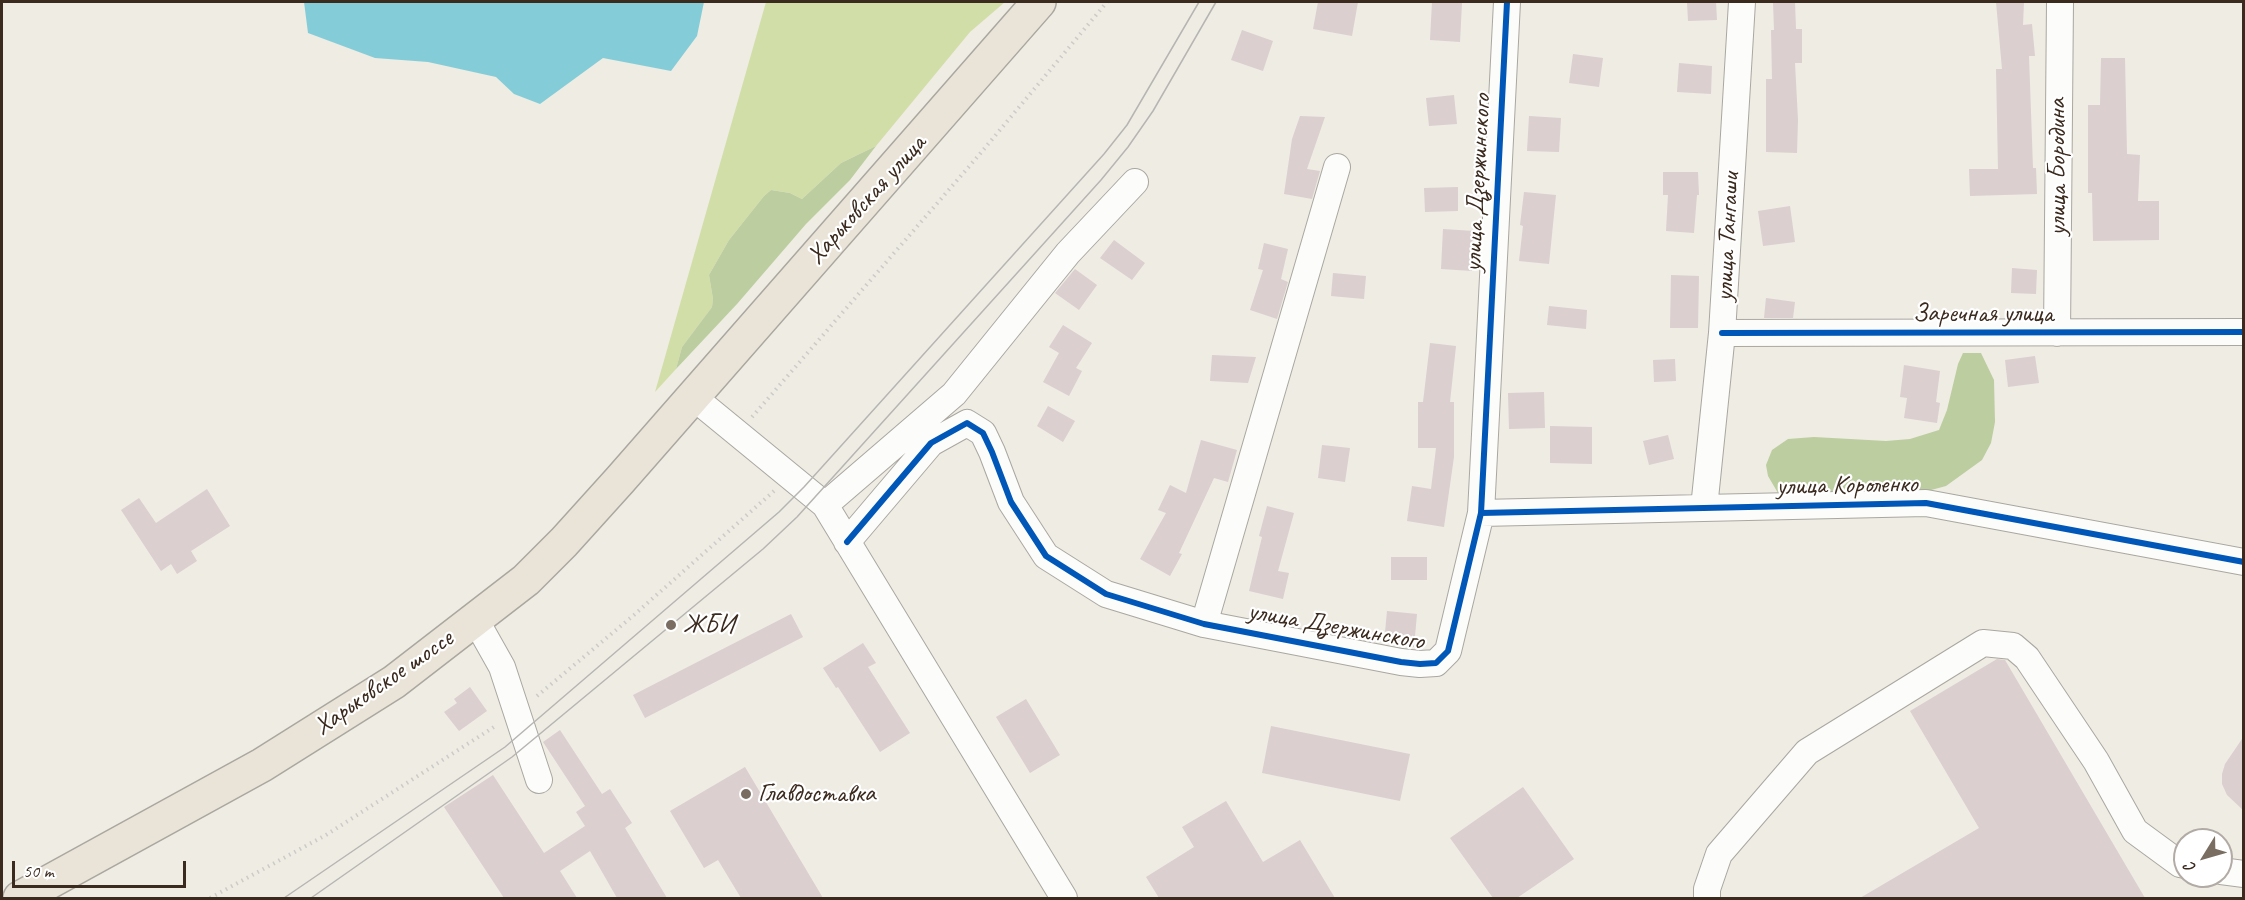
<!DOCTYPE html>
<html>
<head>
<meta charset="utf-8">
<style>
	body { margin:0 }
	#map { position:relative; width:2245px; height:900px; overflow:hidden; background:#eeece3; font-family:Caveat,sans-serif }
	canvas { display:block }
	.frame { position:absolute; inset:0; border:3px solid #3b2a1e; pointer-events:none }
	.north { position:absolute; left:2173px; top:828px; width:60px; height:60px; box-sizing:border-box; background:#fff; border:2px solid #b1aaa5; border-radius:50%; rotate:233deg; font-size:16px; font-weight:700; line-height:24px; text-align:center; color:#3b2a1e }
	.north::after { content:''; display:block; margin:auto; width:21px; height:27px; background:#7a6e63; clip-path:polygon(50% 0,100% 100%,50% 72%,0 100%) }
	.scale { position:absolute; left:12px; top:861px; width:174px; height:27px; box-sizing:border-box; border:3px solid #3b2a1e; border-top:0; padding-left:8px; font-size:18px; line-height:21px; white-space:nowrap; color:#3b2a1e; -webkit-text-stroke:4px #fff; paint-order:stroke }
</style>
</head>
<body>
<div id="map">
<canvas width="2245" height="900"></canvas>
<div class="frame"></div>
<div class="north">С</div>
<div class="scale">50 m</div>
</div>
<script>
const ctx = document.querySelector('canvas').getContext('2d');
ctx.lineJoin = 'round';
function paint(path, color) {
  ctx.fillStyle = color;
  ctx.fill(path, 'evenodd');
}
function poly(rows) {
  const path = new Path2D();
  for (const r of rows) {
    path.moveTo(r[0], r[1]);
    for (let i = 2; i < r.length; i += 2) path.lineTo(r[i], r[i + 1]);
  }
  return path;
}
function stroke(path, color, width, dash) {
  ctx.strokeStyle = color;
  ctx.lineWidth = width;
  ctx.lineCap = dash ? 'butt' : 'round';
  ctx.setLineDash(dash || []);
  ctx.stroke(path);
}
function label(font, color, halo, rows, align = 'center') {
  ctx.font = font + ' Caveat,sans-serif';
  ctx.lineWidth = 4.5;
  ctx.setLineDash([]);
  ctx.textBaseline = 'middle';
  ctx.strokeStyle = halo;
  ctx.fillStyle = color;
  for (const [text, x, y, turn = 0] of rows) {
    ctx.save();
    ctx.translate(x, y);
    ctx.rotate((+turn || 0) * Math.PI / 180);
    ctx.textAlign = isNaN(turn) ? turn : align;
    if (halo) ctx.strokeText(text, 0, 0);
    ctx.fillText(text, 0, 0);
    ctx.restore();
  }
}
paint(poly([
	[766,2,1005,2,970,32,876,146,841,163,802,199,790,193,771,190,764,196,729,240,709,275,713,299,712,307,682,347,676,369,655,392]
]), '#d2dea8');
paint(poly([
	[876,146,850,180,806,224,737,304,676,369,682,347,712,307,713,299,709,275,729,240,764,196,771,190,790,193,802,199,841,163],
	[1963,353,1981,353,1994,380,1995,422,1991,443,1982,460,1946,486,1920,493,1778,493,1768,476,1766,465,1772,450,1788,439,1814,437,1886,441,1910,439,1939,430,1947,410,1958,364]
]), '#bccd9f');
paint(poly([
	[304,2,704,2,697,36,671,71,603,58,540,104,514,94,496,77,428,62,375,58,308,33]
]), '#84cdd8');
paint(poly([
	[1318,2,1358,2,1352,36,1313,29],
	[1432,2,1462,3,1460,42,1430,40],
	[1687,2,1716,2,1717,20,1688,21],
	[1773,2,1795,2,1796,29,1802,29,1802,63,1795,63,1798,120,1797,153,1766,152,1766,79,1772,79,1771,30,1774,30],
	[1996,2,2024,2,2023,25,2032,24,2035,56,2029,56,2033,168,2036,168,2037,194,1970,196,1969,169,1998,169,1996,69,2002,69],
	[1242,30,1273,41,1263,71,1231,60],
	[1573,54,1603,58,1599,87,1569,83],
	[2101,58,2125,58,2127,154,2140,155,2138,201,2159,201,2159,240,2093,241,2092,193,2088,193,2088,105,2100,105],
	[1679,63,1712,66,1711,94,1677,92],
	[1454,95,1457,124,1429,126,1426,98],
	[1300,116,1325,117,1307,169,1320,171,1312,199,1284,194,1292,139],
	[1529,116,1561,118,1559,152,1527,151],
	[1663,172,1698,172,1699,195,1697,195,1694,233,1666,231,1668,195,1663,195],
	[1458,187,1458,211,1425,212,1424,188],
	[1524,192,1556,195,1549,264,1519,261,1523,226,1520,225],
	[1790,206,1795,242,1763,246,1758,211],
	[1443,229,1474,231,1472,271,1441,269],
	[1114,240,1145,263,1132,280,1100,258],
	[1264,243,1288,249,1281,279,1288,282,1277,319,1250,310,1263,270,1258,269],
	[2012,268,2037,270,2036,294,2011,293],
	[1075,269,1097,285,1079,310,1055,293],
	[1333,273,1366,276,1364,299,1331,296],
	[1671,275,1699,276,1698,328,1670,328],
	[1766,298,1795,302,1793,318,1764,318],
	[1549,306,1587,310,1586,329,1547,325],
	[1063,325,1092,343,1076,368,1082,371,1069,396,1043,382,1059,353,1049,347],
	[1430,343,1456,346,1450,402,1454,402,1454,457,1444,527,1407,521,1412,486,1431,489,1436,448,1418,448,1418,402,1423,402],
	[1212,355,1256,357,1248,383,1210,381],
	[2035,356,2039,383,2008,387,2005,360],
	[1675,359,1676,381,1654,382,1653,360],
	[1904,365,1940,371,1936,402,1940,403,1937,423,1904,418,1907,398,1900,397],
	[1544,392,1545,428,1509,429,1508,393],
	[1048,406,1075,421,1063,442,1037,426],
	[1550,426,1592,427,1592,464,1550,463],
	[1668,435,1674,459,1649,465,1643,441],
	[1201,440,1237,450,1228,482,1214,478,1179,553,1182,554,1170,576,1140,559,1166,513,1158,510,1170,485,1186,493],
	[1322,445,1350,448,1345,482,1318,478],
	[207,489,230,526,191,551,197,561,177,574,171,564,161,571,121,510,139,498,156,523],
	[1267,506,1294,513,1278,571,1289,573,1283,599,1249,591,1262,537,1259,536],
	[1391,557,1427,557,1427,580,1391,580],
	[1387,611,1417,614,1414,647,1384,643],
	[791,614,803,637,645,718,633,695],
	[863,643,876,663,868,667,910,733,880,752,838,687,836,688,823,668],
	[1997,659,2005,660,2145,898,1860,898,1979,828,1910,711],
	[470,687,487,711,459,731,444,712,457,703,454,699],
	[1026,699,1060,755,1030,773,996,717],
	[1271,726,1410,754,1400,801,1262,773],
	[560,730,602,794,610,789,632,823,625,828,667,898,617,898,590,851,560,871,577,898,504,898,444,807,493,775,544,853,585,826,576,812,585,806,543,742],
	[2244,736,2244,811,2227,795,2222,784,2222,774,2225,764],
	[745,767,823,898,741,898,718,860,704,868,670,811],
	[1523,787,1574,859,1517,898,1493,898,1450,838],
	[1226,801,1263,862,1300,840,1335,898,1159,898,1146,877,1194,847,1182,827]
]), '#dbcfcf');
const minor = poly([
	[1722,333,2244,332],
	[2057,333,2060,2],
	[692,396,825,505,1064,898],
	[825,505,954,394,1068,253,1135,182],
	[1704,508,1722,333,1742,2],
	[1481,513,1926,503,2244,562],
	[847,542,931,443,967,423,983,433,992,452,1011,502,1046,556,1106,594,1204,624,1401,662,1420,664,1436,663,1448,651,1481,513,1507,2],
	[475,619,502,667,539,780],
	[1204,624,1337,167],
	[2221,871,2244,874],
	[1707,898,1707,889,1719,854,1807,752,1983,643,2013,646,2027,658,2096,761,2135,831,2180,864,2185,865]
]);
const major = poly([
	[20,898,262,765,394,682,526,580,564,542,620,480,1039,2]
]);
stroke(minor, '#aaa7a0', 28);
stroke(major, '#aaa7a0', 36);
stroke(poly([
	[752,417,979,155,1107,2],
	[537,696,634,615,774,491],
	[210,898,326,835,497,725]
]), '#cdcbc8', 4, [1.5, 4.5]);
stroke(minor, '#fcfcfb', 26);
stroke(major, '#eae4d8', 33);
stroke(poly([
	[284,898,505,747,779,512,804,487,1104,154,1127,125,1199,2],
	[311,898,512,757,763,549,797,517,1101,180,1128,147,1153,111,1216,2]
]), '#b7b5b2', 1.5);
stroke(poly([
	[1722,333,2244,332],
	[1481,513,1926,503,2244,562],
	[847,542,931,443,967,423,983,433,992,452,1011,502,1046,556,1106,594,1204,624,1401,662,1420,664,1436,663,1448,651,1481,513,1507,2]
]), '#0057b8', 6);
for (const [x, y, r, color] of [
	[671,625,6,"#7a6e63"],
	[746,794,6,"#7a6e63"]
]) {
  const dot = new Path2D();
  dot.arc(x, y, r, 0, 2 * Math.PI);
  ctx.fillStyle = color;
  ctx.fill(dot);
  stroke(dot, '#fff', 2);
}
label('26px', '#3b2a1e', '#fff', [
	["улица Бородина",2058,167,-90],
	["улица Дзержинского",1478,183,-87],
	["Харьковская улица",867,200,-48],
	["улица Тангаши",1728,237,-87],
	["Заречная улица",1983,314],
	["улица Короленко",1847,486,-1],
	["улица Дзержинского",1336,627,10],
	["Харьковское шоссе",384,683,-35]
]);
label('26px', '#3b2a1e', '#fff', [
	["ЖБИ",683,625],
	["Главдоставка",758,794]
], 'left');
</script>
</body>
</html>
